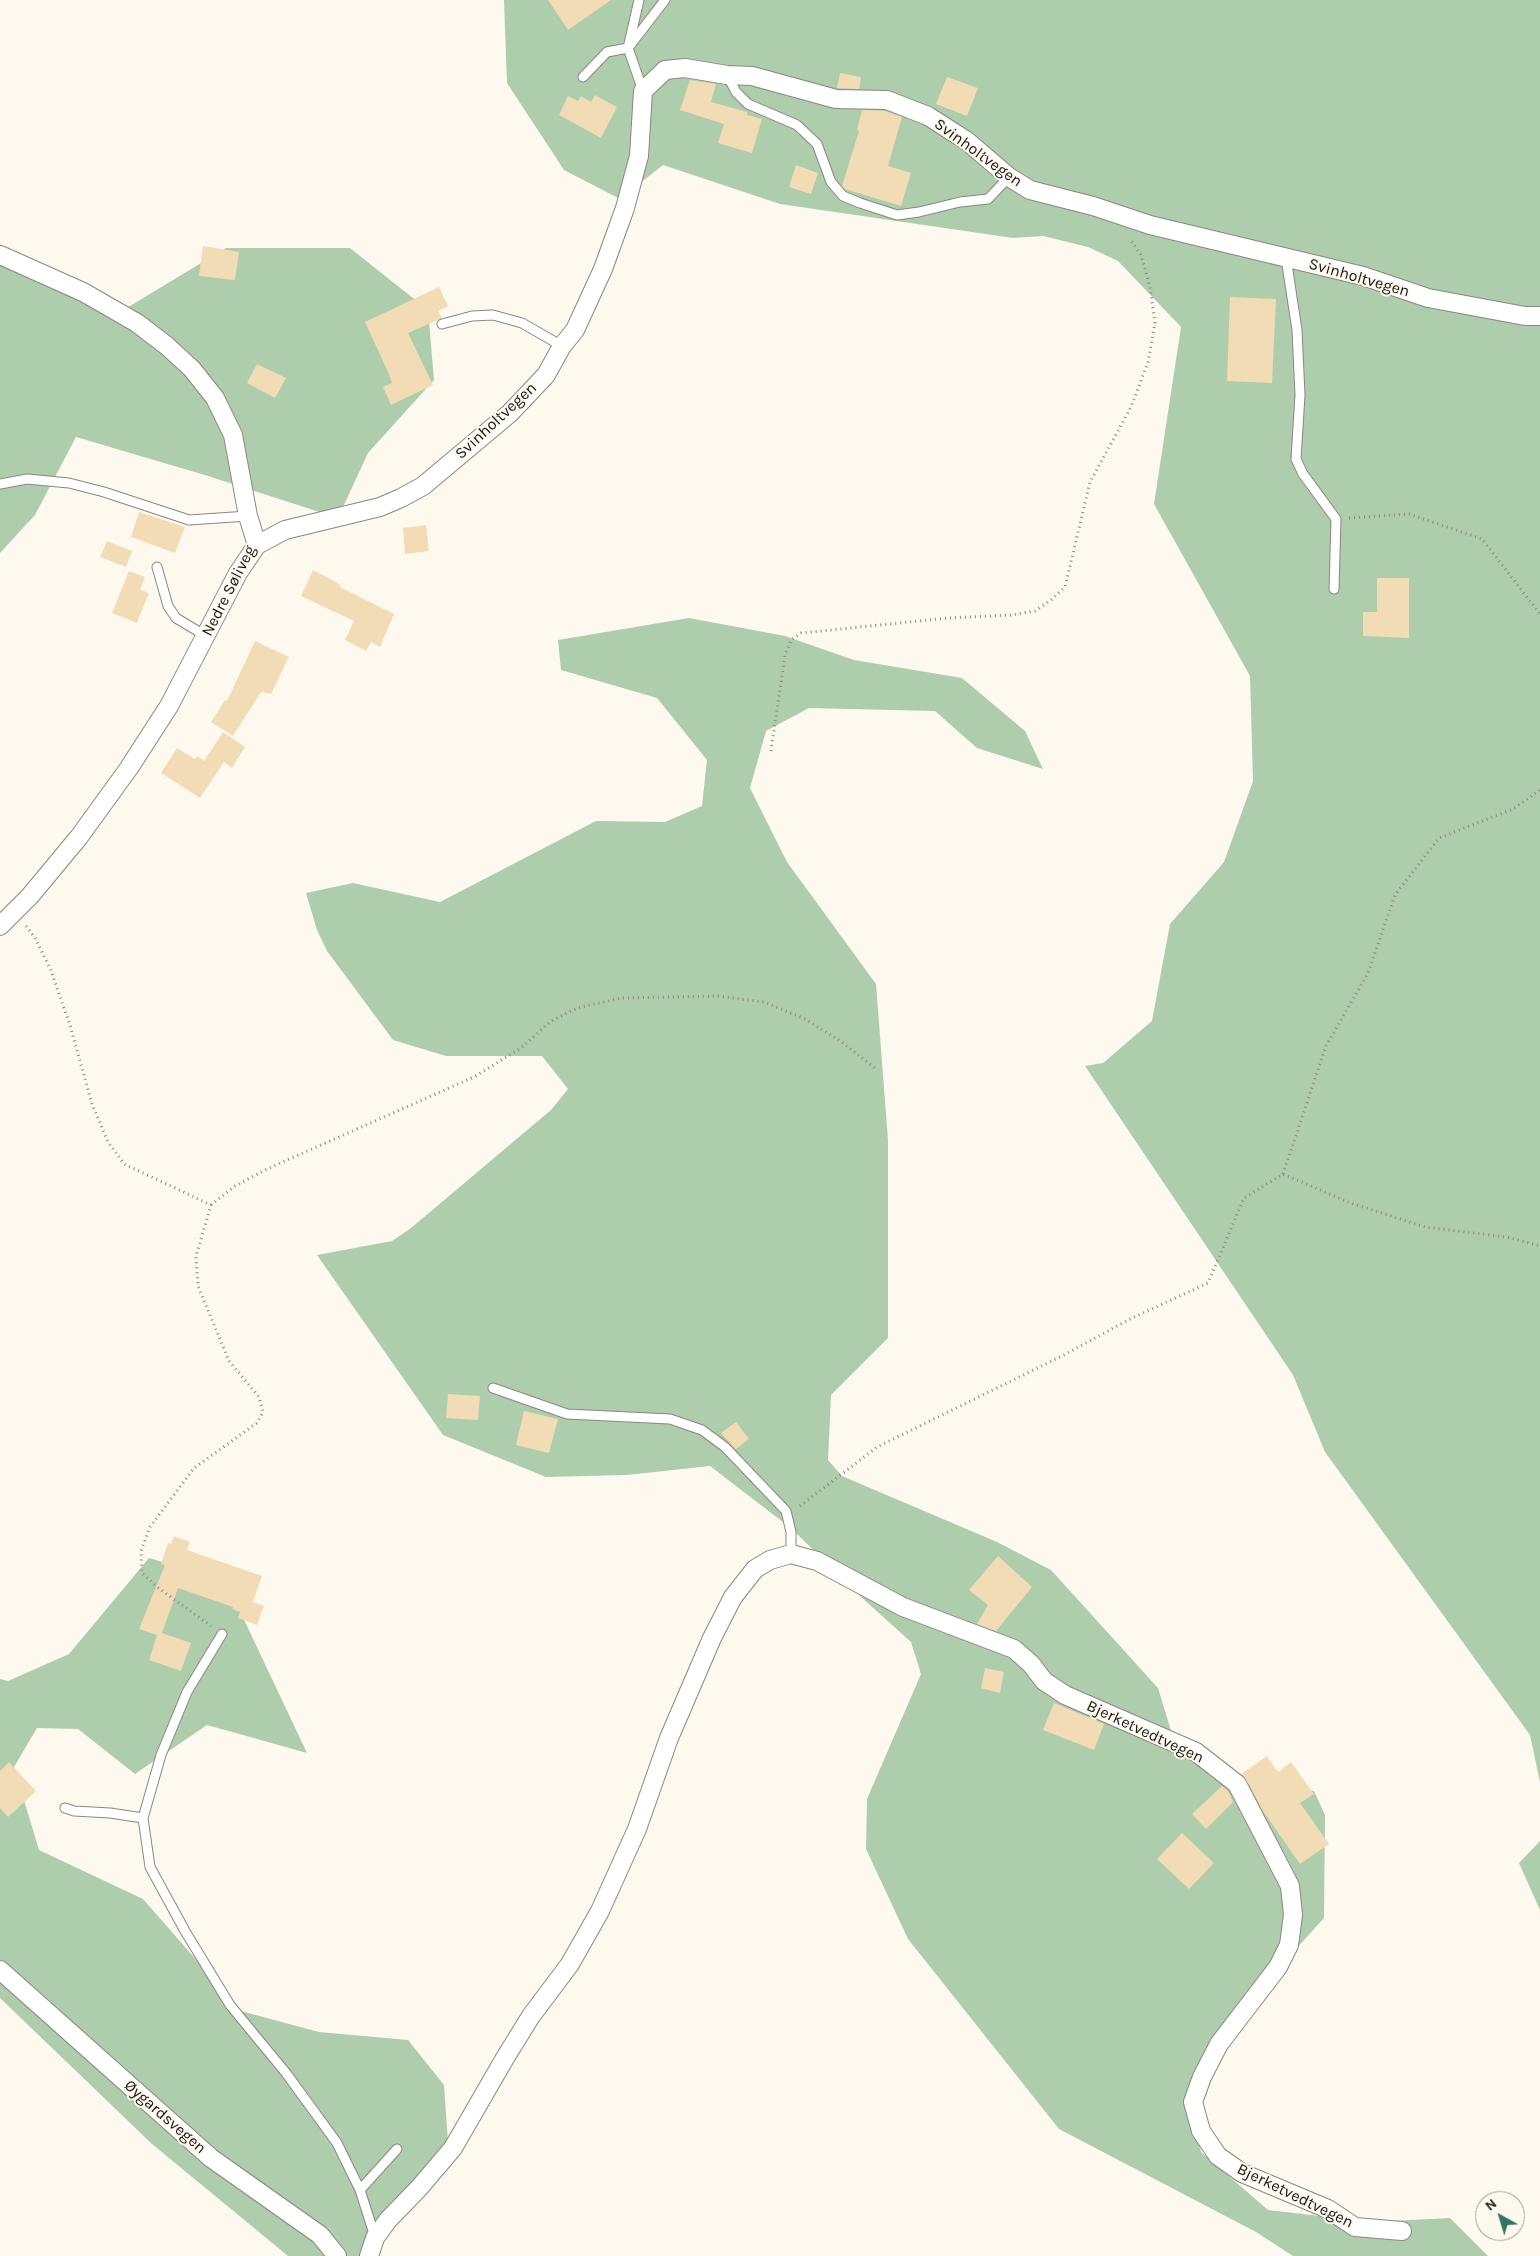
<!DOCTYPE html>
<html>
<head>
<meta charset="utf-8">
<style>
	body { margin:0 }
	#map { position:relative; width:1540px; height:2256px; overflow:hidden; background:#fef9ef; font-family:Karla,sans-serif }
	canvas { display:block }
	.north { position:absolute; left:1475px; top:2191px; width:50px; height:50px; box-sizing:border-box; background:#fef9ef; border:1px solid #a29e97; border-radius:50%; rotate:321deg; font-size:14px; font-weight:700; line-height:20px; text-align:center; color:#181613 }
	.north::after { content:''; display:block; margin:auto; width:18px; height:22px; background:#347360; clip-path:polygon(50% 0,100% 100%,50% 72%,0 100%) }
</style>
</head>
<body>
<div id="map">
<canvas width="1540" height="2256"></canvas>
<div class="north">N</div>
</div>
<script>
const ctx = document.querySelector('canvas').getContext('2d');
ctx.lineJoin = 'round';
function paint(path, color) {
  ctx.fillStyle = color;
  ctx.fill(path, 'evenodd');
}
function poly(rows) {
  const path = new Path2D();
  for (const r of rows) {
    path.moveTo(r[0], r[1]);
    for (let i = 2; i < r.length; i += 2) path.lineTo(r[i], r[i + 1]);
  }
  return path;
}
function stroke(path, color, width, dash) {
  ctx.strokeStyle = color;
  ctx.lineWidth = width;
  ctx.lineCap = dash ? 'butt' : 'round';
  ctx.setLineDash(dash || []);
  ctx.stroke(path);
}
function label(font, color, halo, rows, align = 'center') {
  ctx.font = font + ' Karla,sans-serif';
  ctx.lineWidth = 4;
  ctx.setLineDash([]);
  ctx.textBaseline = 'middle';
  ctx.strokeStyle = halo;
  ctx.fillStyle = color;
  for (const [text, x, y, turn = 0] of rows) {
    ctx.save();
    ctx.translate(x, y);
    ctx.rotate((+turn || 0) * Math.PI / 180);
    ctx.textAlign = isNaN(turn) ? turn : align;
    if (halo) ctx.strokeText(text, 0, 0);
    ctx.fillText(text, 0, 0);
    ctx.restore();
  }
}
paint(poly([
	[504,0,1540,0,1540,1782,1530,1735,1325,1452,1293,1375,1085,1066,1103,1063,1152,1021,1170,924,1224,862,1253,781,1250,676,1154,504,1181,327,1118,261,1088,247,1043,236,1013,238,780,204,663,165,620,199,564,170,507,83],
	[226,248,350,248,428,310,434,380,368,453,338,518,208,476,76,437,35,515,0,553,0,264,115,315],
	[689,618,785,636,854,660,962,678,1025,731,1043,769,977,748,935,711,809,708,766,731,750,788,787,862,876,984,888,1140,888,1338,831,1395,828,1460,842,1476,997,1542,1051,1570,1158,1688,1176,1747,1214,1779,1314,1791,1325,1815,1324,1918,1258,1991,1189,2100,1201,2152,1268,2210,1372,2222,1450,2218,1488,2256,1293,2256,1256,2232,1059,2129,908,1939,866,1849,867,1799,921,1674,911,1642,861,1597,792,1529,710,1466,627,1475,546,1477,443,1435,317,1255,392,1241,411,1228,551,1110,568,1089,542,1056,446,1056,393,1040,327,951,317,930,306,893,353,883,440,902,596,821,665,822,702,806,707,760,657,698,561,670,558,640],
	[149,1558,186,1569,239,1609,307,1753,207,1725,135,1774,78,1729,37,1728,14,1767,39,1850,143,1899,241,2011,319,2032,408,2040,444,2085,448,2143,389,2224,379,2256,288,2256,152,2144,0,1998,0,1679,8,1681,69,1654],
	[1540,1841,1540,1910,1519,1863]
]), '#aecdac');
paint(poly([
	[548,0,611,0,568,30],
	[840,73,861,77,859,89,837,88],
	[947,77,978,88,967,116,936,104],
	[690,80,716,84,711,102,747,112,747,115,762,119,752,153,718,143,724,124,680,110],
	[595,95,617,107,601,138,559,115,568,96,578,101,581,96,591,102],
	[862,110,885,111,902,117,888,166,911,173,901,206,845,189,842,186,859,131,857,130],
	[796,165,818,173,811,194,789,187],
	[203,246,239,252,235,280,199,276],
	[439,287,448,306,438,311,442,318,408,333,433,385,391,405,383,387,392,383,388,372,365,322],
	[1230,297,1276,299,1272,383,1227,381],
	[257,364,286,378,275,398,247,383],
	[139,512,185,527,175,553,131,537],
	[426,525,429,551,405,554,403,528],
	[107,541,132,551,126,567,100,557],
	[313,570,338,583,342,588,394,614,380,647,371,642,366,651,345,640,354,621,301,596],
	[129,571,145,577,140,590,149,593,137,623,112,613],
	[1377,578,1409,578,1409,638,1363,636,1363,612,1377,612],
	[255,641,289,657,271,694,261,692,233,736,211,722,225,700,227,701],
	[223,732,245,747,232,768,224,762,200,798,161,773,177,748,195,759,197,756,204,761],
	[448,1394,480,1396,478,1420,446,1418],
	[524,1411,558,1419,549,1453,516,1445],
	[736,1422,749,1439,736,1449,721,1433],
	[174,1536,190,1542,187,1550,262,1576,253,1602,264,1606,257,1625,238,1618,240,1612,232,1609,233,1607,178,1588,162,1633,191,1643,181,1671,149,1660,157,1635,139,1629,165,1565,161,1564,168,1543,171,1544],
	[998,1556,1032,1587,996,1631,977,1624,988,1605,969,1590],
	[985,1668,1004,1672,1000,1693,981,1688],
	[1054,1703,1104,1724,1094,1750,1043,1730],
	[1267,1756,1278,1772,1291,1762,1314,1794,1300,1803,1329,1844,1300,1864,1263,1811,1246,1779,1241,1774],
	[9,1762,36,1791,8,1817,0,1808,0,1771],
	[1222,1786,1228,1791,1233,1802,1206,1829,1192,1814],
	[1182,1833,1214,1863,1189,1889,1157,1859]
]), '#f2dcb5');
const lane = poly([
	[727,75,736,92,748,104,797,125,817,144,831,182,843,196,860,203,897,215,919,212,960,202,988,199,1009,177],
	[583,77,607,52,628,48,639,0],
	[643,91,628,48,665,0],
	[1286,258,1297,330,1300,395,1296,459,1303,474,1336,519,1334,589],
	[442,324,472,316,493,315,522,323,562,346],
	[0,484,27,479,69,483,104,492,189,520,248,516],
	[157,567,168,606,176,618,206,636],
	[493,1388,567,1414,670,1419,702,1430,725,1447,786,1511,791,1532,791,1554],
	[222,1634,187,1692,161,1755,143,1818,150,1867,185,1931,230,2005,286,2073,337,2143,360,2190,375,2237],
	[65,1808,74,1811,110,1813,143,1818],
	[360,2190,397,2149]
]);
const street = poly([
	[0,255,83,292,137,323,167,346,192,369,215,398,233,435,248,516,257,545],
	[0,926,30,896,79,837,129,768,169,706,238,573,257,545,285,530,380,507,401,498,423,486,510,413,546,375,562,346,575,330,603,269,625,208,639,156,643,91,665,70,685,68,727,75,752,76,836,99,887,100,928,116,967,141,1009,177,1030,190,1093,206,1150,225,1363,276,1428,298,1525,316,1540,316],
	[0,1970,211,2158,320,2235,337,2256],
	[369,2256,375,2238,388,2220,419,2188,453,2148,505,2058,531,2016,570,1964,600,1911,637,1829,669,1738,712,1638,733,1597,755,1569,770,1560,791,1554,817,1561,903,1607,1014,1649,1031,1664,1044,1681,1065,1695,1196,1752,1237,1784,1290,1886,1293,1915,1289,1945,1278,1967,1219,2044,1202,2077,1193,2102,1201,2131,1218,2156,1242,2173,1328,2209,1355,2227,1402,2231]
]);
stroke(lane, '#8c877e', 11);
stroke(street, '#8c877e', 20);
stroke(poly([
	[1349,518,1409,514,1482,539,1540,614],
	[771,751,785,655,792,639,801,633,948,618,1011,615,1035,611,1051,600,1065,587,1090,482,1131,407,1148,362,1155,323,1150,287,1141,255,1130,239],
	[26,926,35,938,50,968,70,1025,92,1104,108,1142,124,1164,211,1205,196,1256,198,1286,229,1361,259,1397,263,1412,257,1423,194,1468,150,1527,141,1551,142,1573,157,1587,211,1626],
	[1283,1174,1326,1046,1368,973,1395,895,1439,838,1513,809,1540,790],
	[211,1205,235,1186,267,1169,474,1077,521,1048,551,1021,577,1008,622,998,717,996,764,1002,805,1019,839,1040,875,1068],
	[800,1506,877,1447,1064,1355,1130,1319,1208,1283,1244,1198,1283,1174,1348,1202,1425,1227,1507,1237,1540,1246]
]), '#8b8781', 3, [1, 4]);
stroke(lane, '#fff', 9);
stroke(street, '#fff', 18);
label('16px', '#181613', '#fef9ef', [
	["Svinholtvegen",978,153,36],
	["Svinholtvegen",1359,278,16],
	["Svinholtvegen",496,421,-43],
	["Nedre Søliveg",229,591,-63],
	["Bjerketvedtvegen",1145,1732,25],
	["Øygardsvegen",165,2117,41],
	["Bjerketvedtvegen",1295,2196,26]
]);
</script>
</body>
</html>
